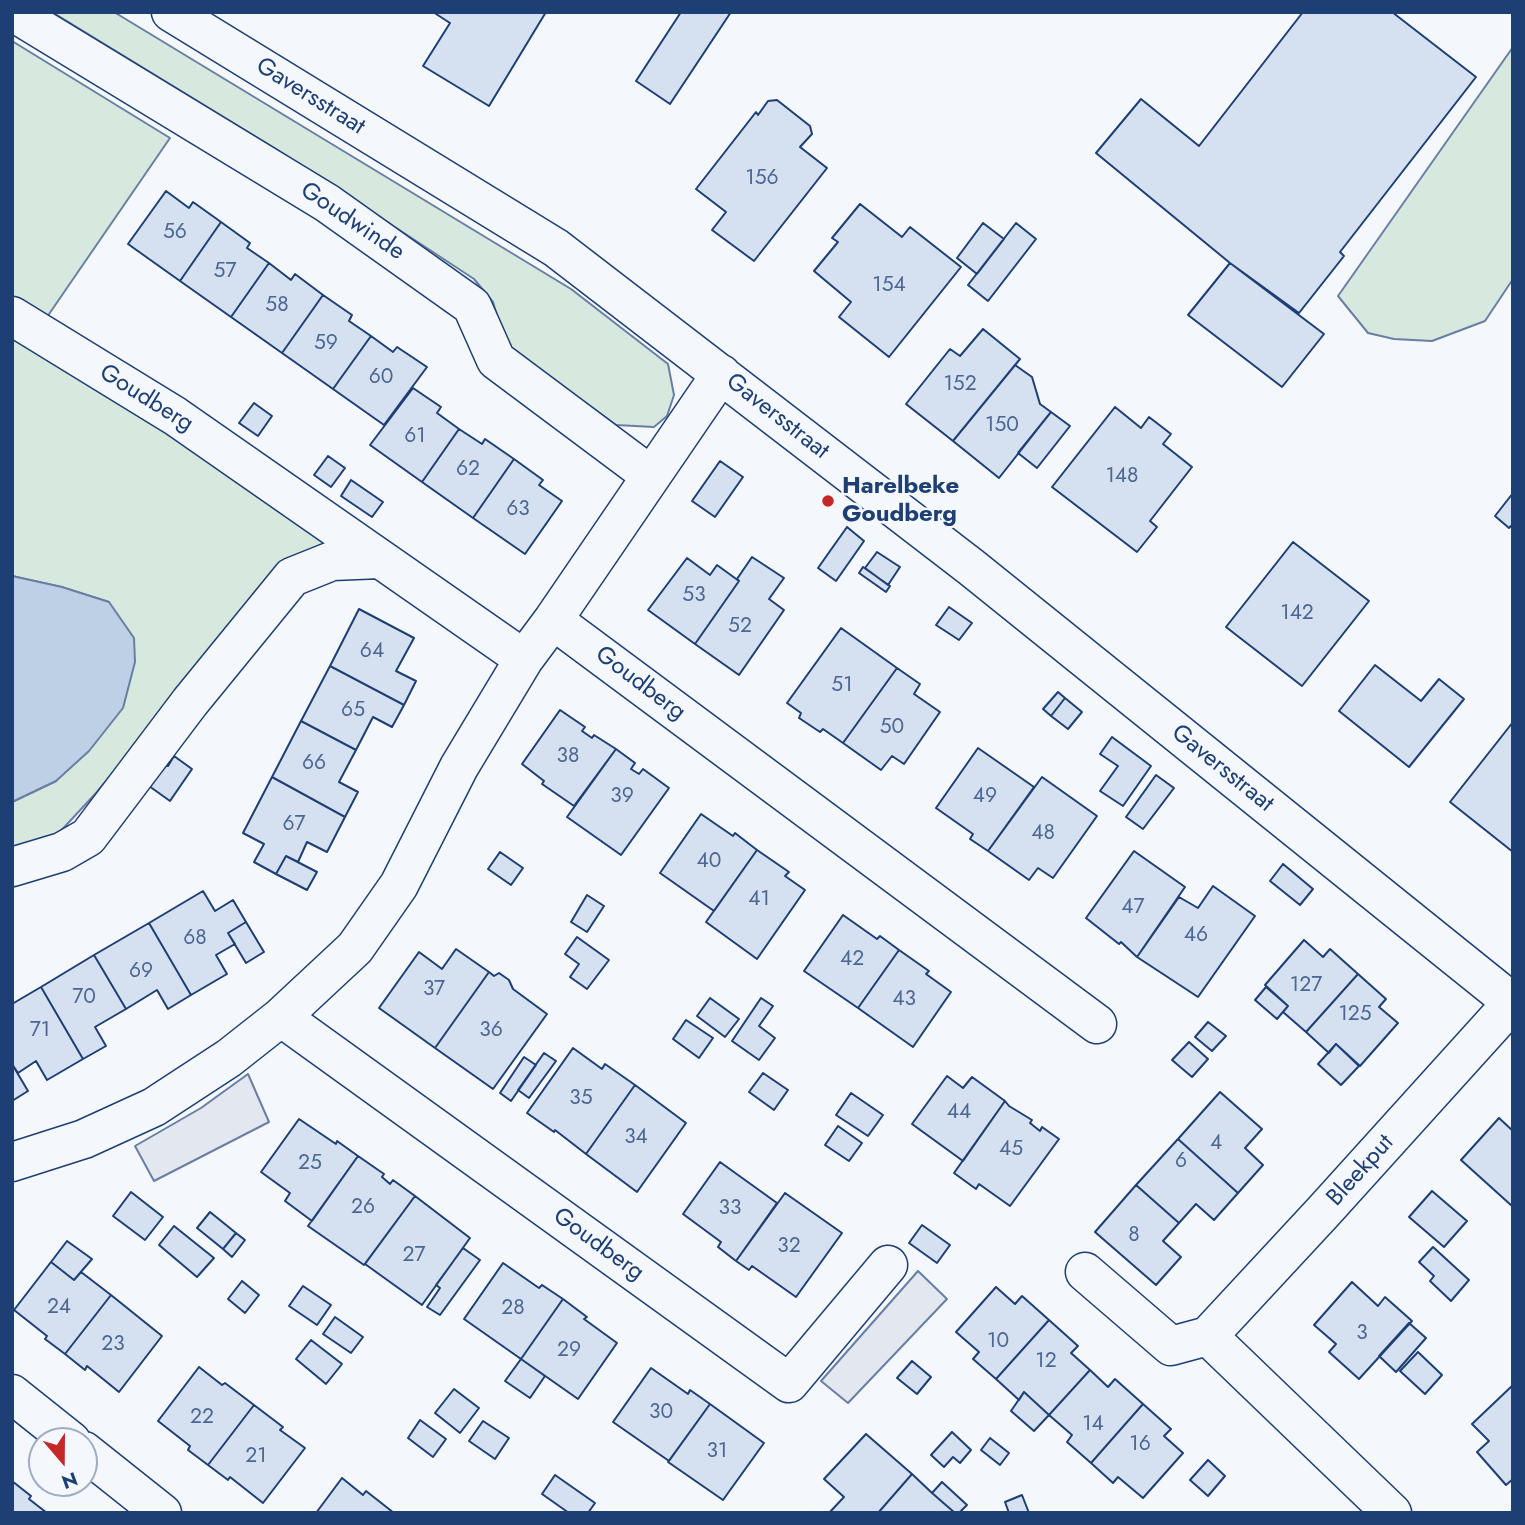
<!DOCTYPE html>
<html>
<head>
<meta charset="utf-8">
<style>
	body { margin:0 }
	#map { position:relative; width:1525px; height:1525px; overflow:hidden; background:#f4f7fb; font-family:Jost,sans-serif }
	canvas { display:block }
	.frame { position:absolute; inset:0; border:14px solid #1d3f73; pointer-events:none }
	.north { position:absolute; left:28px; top:1427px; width:70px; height:70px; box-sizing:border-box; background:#f4f7fb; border:2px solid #9eadc5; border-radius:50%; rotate:160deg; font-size:19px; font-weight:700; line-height:28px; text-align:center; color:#1d3f73 }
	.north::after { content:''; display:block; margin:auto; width:24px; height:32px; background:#c62828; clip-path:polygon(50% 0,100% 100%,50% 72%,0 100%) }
</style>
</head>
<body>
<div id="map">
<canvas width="1525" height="1525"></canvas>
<div class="frame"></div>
<div class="north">N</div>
</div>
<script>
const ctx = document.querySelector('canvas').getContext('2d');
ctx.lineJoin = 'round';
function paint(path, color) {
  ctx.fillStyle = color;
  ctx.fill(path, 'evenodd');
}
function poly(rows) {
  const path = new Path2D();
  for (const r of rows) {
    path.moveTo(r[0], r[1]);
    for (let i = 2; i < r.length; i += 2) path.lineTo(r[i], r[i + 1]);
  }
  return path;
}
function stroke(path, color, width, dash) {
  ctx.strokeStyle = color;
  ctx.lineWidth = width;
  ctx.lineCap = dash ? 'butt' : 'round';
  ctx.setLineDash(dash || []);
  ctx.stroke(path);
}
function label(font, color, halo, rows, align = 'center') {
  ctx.font = font + ' Jost,sans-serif';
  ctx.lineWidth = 5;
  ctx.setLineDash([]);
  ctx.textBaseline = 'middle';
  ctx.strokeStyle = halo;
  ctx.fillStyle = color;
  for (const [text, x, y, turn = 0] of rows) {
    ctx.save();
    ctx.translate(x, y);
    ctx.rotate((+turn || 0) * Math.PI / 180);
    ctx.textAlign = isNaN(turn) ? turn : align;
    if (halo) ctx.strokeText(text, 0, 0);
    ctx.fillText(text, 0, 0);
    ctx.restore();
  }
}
const green = poly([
	[52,12,114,12,571,289,668,364,674,395,667,416,654,427,616,425,506,345,493,302,474,279,276,149,52,12],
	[12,41,170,138,47,317,12,296,12,41],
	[1513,47,1513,279,1485,321,1432,341,1394,339,1368,333,1338,296,1513,47],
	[12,333,98,386,332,546,195,674,96,793,57,835,12,848,12,802,56,781,109,602,61,587,12,576,12,333]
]);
paint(green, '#d7e8df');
stroke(green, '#687fa3', 2);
const parking = poly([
	[248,1074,269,1122,154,1181,135,1146,201,1108,248,1074],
	[918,1271,947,1299,848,1403,821,1381,918,1271]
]);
paint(parking, '#e3e8f0');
stroke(parking, '#687fa3', 2);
const water = poly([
	[12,576,62,587,109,602,134,638,135,662,123,708,89,751,56,781,12,802,12,576]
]);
paint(water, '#bed0e5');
stroke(water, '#687fa3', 2);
const building = poly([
	[433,12,546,12,489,106,423,66,450,23,433,12],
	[681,12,731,12,670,104,636,81,681,12],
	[1303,12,1392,12,1476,77,1340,252,1344,256,1299,313,1230,263,1096,153,1141,99,1199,146,1303,12],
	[777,100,810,126,812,134,800,147,827,168,754,261,712,230,726,212,696,189,756,112,758,115,768,101,777,100],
	[166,191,189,208,193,202,221,222,180,281,128,244,166,191],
	[860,204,902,237,910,227,961,267,889,357,839,317,851,302,814,271,838,242,832,238,860,204],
	[221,222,250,243,247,248,269,263,231,317,180,281,221,222],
	[983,223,1004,239,977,274,957,258,983,223],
	[1016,223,1036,239,988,301,968,285,1016,223],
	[269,263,291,280,295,274,323,295,282,353,231,317,269,263],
	[1230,263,1324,334,1282,387,1188,315,1230,263],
	[323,295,352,315,349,321,371,336,333,389,282,353,323,295],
	[983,329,1020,359,953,441,906,404,950,349,960,356,983,329],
	[371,336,393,352,397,347,427,367,384,425,333,389,371,336],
	[1015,365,1032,377,1040,404,1051,412,999,478,953,441,1015,365],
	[413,388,441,407,437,413,459,429,422,482,370,445,413,388],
	[254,403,272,416,258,436,239,423,254,403],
	[1115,407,1141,428,1149,417,1171,434,1163,444,1192,467,1150,521,1157,527,1137,552,1052,487,1115,407],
	[1051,412,1070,426,1037,468,1018,453,1051,412],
	[459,429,482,444,485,439,514,459,473,518,422,482,459,429],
	[328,456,345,468,331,487,314,475,328,456],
	[514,459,543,480,539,485,562,501,525,554,473,518,514,459],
	[720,461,743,477,715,517,692,501,720,461],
	[351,480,383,502,372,517,341,496,351,480],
	[1513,493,1513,524,1509,528,1495,516,1513,493],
	[847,527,864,541,836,581,818,568,847,527],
	[1293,542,1369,601,1302,686,1226,627,1293,542],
	[877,552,900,567,888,585,865,568,877,552],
	[752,557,784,578,769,599,784,610,739,675,695,644,739,581,737,579,752,557],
	[687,558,710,575,717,565,739,581,695,644,648,610,687,558],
	[863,567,890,586,886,592,859,573,863,567],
	[949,607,972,623,959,640,936,625,949,607],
	[359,609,414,638,396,671,416,681,404,705,330,666,359,609],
	[841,628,897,668,843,743,823,729,820,732,799,718,801,713,787,703,841,628],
	[1375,665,1421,701,1439,679,1464,699,1409,767,1339,711,1375,665],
	[330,666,404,705,392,727,373,717,356,750,301,721,330,666],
	[897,668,920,684,914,694,940,712,904,764,892,756,881,770,843,743,897,668],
	[1058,692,1065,698,1051,716,1043,709,1058,692],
	[1065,698,1082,712,1068,729,1051,716,1065,698],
	[560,710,585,727,582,731,592,738,594,735,616,749,574,806,542,784,544,781,522,764,560,710],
	[301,721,356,750,339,782,358,792,345,817,272,777,301,721],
	[1513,722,1513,852,1450,802,1513,722],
	[1112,737,1151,766,1123,806,1100,791,1118,766,1100,754,1112,737],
	[978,748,1034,787,988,851,970,839,973,834,936,808,978,748],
	[616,749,635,763,631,769,639,774,643,769,669,788,621,855,567,817,616,749],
	[174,756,192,769,170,801,149,786,164,764,168,766,174,756],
	[1156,775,1174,788,1143,829,1126,817,1156,775],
	[272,777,345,817,327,852,307,842,298,862,286,856,276,874,254,862,264,844,243,833,272,777],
	[1042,777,1097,816,1053,878,1038,868,1029,880,988,851,1042,777],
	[701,814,733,836,735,833,757,850,714,911,660,873,701,814],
	[757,850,789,872,785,876,805,890,757,959,706,922,757,850],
	[1134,851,1185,887,1137,957,1121,942,1119,944,1086,918,1134,851],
	[500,852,523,868,511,885,488,869,500,852],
	[286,856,317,872,307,890,276,874,286,856],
	[1283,864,1313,889,1300,905,1270,881,1283,864],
	[1213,886,1255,916,1198,997,1137,957,1179,897,1198,908,1213,886],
	[203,891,215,911,233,900,246,922,228,933,235,944,216,955,227,974,191,995,149,923,203,891],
	[587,895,604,906,587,932,571,922,587,895],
	[843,915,877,939,880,936,899,950,858,1008,804,971,843,915],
	[246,922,264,952,246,963,228,933,246,922],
	[149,923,191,995,168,1009,157,990,126,1009,94,955,149,923],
	[577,937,609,960,587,989,570,977,579,964,565,954,577,937],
	[1304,940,1323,957,1330,949,1358,974,1306,1032,1283,1012,1288,1006,1265,985,1304,940],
	[456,949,489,972,435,1048,379,1008,419,952,442,969,456,949],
	[899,950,929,971,926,974,951,992,913,1047,858,1008,899,950],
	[94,955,126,1009,95,1027,106,1046,83,1059,41,987,94,955],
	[489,972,494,976,499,973,509,980,513,989,547,1014,493,1089,435,1048,489,972],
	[1358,974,1386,999,1379,1007,1398,1023,1360,1066,1336,1044,1329,1053,1306,1032,1358,974],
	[41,987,83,1059,47,1080,36,1061,18,1073,12,1064,12,1004,41,987],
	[1266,987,1288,1006,1277,1019,1255,1000,1266,987],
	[710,998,739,1019,725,1037,697,1016,710,998],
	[761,998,773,1006,759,1026,775,1038,759,1060,732,1041,761,998],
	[686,1020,713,1038,699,1058,673,1039,686,1020],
	[1208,1022,1226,1036,1212,1051,1195,1037,1208,1022],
	[1189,1042,1208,1059,1192,1077,1172,1060,1189,1042],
	[1336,1044,1359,1066,1341,1085,1318,1064,1336,1044],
	[573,1048,602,1069,605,1064,635,1085,586,1154,555,1130,554,1132,527,1113,573,1048],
	[544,1053,556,1061,529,1098,518,1090,544,1053],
	[524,1057,536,1065,511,1101,500,1093,524,1057],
	[12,1064,28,1091,12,1101,12,1064],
	[763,1073,788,1090,774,1110,749,1092,763,1073],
	[947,1076,963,1088,972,1077,1005,1101,963,1161,912,1124,947,1076],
	[635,1085,686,1123,637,1192,586,1154,635,1085],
	[1220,1092,1262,1129,1245,1148,1263,1165,1238,1193,1178,1139,1220,1092],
	[851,1093,883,1115,868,1136,836,1115,851,1093],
	[1005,1101,1009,1106,1032,1120,1030,1123,1040,1131,1042,1127,1059,1139,1010,1206,979,1184,976,1189,954,1173,1005,1101],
	[1499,1118,1513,1131,1512,1206,1461,1160,1499,1118],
	[299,1119,336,1144,337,1141,358,1156,312,1221,285,1201,290,1193,261,1172,299,1119],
	[838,1126,862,1143,849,1161,825,1145,838,1126],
	[1178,1139,1238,1193,1214,1220,1196,1204,1179,1223,1136,1185,1178,1139],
	[358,1156,384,1174,382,1177,390,1184,393,1180,415,1196,364,1265,308,1226,358,1156],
	[720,1162,777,1203,736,1261,718,1247,721,1242,683,1214,720,1162],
	[1136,1185,1179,1223,1163,1241,1181,1257,1156,1285,1095,1232,1136,1185],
	[1432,1191,1467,1221,1444,1247,1409,1217,1432,1191],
	[131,1192,163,1217,145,1240,113,1216,131,1192],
	[785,1193,842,1233,796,1297,752,1266,749,1270,736,1261,785,1193],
	[415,1196,470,1238,422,1305,365,1264,415,1196],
	[210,1212,236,1233,223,1249,197,1228,210,1212],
	[922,1225,950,1245,937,1263,909,1243,922,1225],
	[174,1226,214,1258,197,1277,159,1245,174,1226],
	[236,1233,245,1240,232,1257,223,1249,236,1233],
	[67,1241,92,1259,74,1280,51,1262,67,1241],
	[1433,1247,1469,1280,1451,1301,1430,1281,1434,1276,1419,1262,1433,1247],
	[463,1248,480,1260,440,1315,427,1307,440,1288,436,1285,463,1248],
	[51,1262,74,1280,81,1272,111,1295,65,1354,45,1339,47,1336,14,1310,51,1262],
	[503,1263,539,1288,542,1285,563,1299,521,1359,464,1319,503,1263],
	[242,1281,259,1295,245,1313,228,1299,242,1281],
	[1352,1282,1378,1306,1385,1297,1412,1321,1359,1379,1329,1352,1336,1344,1314,1325,1352,1282],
	[303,1286,331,1305,317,1325,289,1306,303,1286],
	[996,1287,1015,1304,1022,1296,1049,1320,996,1379,973,1359,979,1352,956,1332,996,1287],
	[111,1295,162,1336,119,1392,87,1366,85,1370,65,1354,111,1295],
	[563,1299,587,1317,584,1319,617,1343,578,1399,521,1359,563,1299],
	[335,1317,363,1337,351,1353,323,1334,335,1317],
	[1049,1320,1078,1346,1071,1353,1090,1370,1049,1415,1024,1392,1019,1400,996,1379,1049,1320],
	[1409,1323,1426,1338,1396,1372,1379,1356,1409,1323],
	[311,1340,342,1364,326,1384,296,1359,311,1340],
	[1418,1352,1442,1375,1425,1394,1400,1371,1418,1352],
	[521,1359,545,1376,530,1398,505,1381,521,1359],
	[912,1361,931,1377,917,1394,897,1378,912,1361],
	[199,1367,222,1385,225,1383,254,1405,208,1465,188,1450,190,1446,158,1421,199,1367],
	[651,1368,688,1394,690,1390,710,1404,669,1461,613,1422,651,1368],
	[1090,1370,1108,1387,1115,1379,1143,1404,1091,1463,1067,1442,1072,1435,1049,1415,1090,1370],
	[1513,1385,1513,1479,1506,1485,1477,1452,1489,1441,1472,1424,1513,1385],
	[454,1389,479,1408,460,1433,435,1413,454,1389],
	[1024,1392,1049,1415,1034,1431,1011,1411,1024,1392],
	[710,1404,764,1443,723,1500,668,1462,710,1404],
	[1143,1404,1171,1429,1164,1436,1183,1453,1143,1498,1118,1477,1113,1483,1091,1463,1143,1404],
	[254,1405,283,1427,280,1430,305,1448,263,1503,230,1477,228,1480,208,1465,254,1405],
	[420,1420,446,1439,433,1457,408,1438,420,1420],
	[483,1421,509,1438,495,1459,469,1441,483,1421],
	[952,1432,971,1450,960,1463,953,1457,944,1467,931,1455,952,1432],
	[866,1434,912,1474,878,1513,829,1513,844,1497,824,1479,866,1434],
	[990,1438,1009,1453,1000,1465,981,1450,990,1438],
	[1208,1460,1225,1476,1208,1496,1190,1480,1208,1460],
	[912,1474,932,1493,955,1513,878,1513,912,1474],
	[555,1475,595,1503,588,1513,569,1513,542,1494,555,1475],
	[342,1478,363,1495,366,1491,394,1513,316,1513,342,1478],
	[12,1481,31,1496,29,1499,47,1513,12,1513,12,1481],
	[942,1482,967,1505,959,1513,955,1513,932,1493,942,1482],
	[1022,1495,1029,1513,1009,1513,1005,1502,1022,1495]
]);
paint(building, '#d5e0f0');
stroke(building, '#1d3f73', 2);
const street = poly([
	[13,12,327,203,472,306,496,360,650,475],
	[171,12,556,248,971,567,1513,1003],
	[12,316,175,416,524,659],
	[553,620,1097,1024],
	[12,867,62,852,88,837,190,702,292,577,332,561,380,559],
	[281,1017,789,1383,888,1265],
	[12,1162,84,1139,154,1107,229,1058,281,1017,355,948,399,885,459,767,524,659,553,620,721,374],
	[1085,1272,1171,1346,1208,1336],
	[12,1394,71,1441],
	[84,1451,162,1513],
	[1392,1513,1208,1336,1324,1211,1512,1003]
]);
stroke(street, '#1d3f73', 41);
stroke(street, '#f4f7fb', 38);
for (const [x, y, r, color] of [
	[828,501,7,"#c62828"]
]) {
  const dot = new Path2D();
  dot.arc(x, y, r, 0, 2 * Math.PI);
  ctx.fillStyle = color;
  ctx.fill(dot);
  stroke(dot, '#f4f7fb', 2.5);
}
label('21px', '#4b6792', null, [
	["156",762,179],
	["56",175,233],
	["57",225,272],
	["154",889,286],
	["58",277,306],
	["59",326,344],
	["60",381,378],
	["152",960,385],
	["150",1002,426],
	["61",415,437],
	["62",468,470],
	["148",1122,477],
	["63",518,510],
	["53",694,596],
	["142",1297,614],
	["52",740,627],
	["64",372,652],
	["51",842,686],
	["65",353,711],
	["50",892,728],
	["38",568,757],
	["66",314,764],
	["39",622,797],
	["49",985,797],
	["67",294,825],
	["48",1043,834],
	["40",709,862],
	["41",759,900],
	["47",1133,908],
	["46",1196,936],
	["68",195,939],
	["42",852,960],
	["69",141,972],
	["127",1306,986],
	["37",434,990],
	["70",84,998],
	["43",904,1000],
	["125",1355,1015],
	["71",40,1031],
	["36",491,1031],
	["35",581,1099],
	["44",959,1113],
	["34",636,1138],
	["4",1216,1144],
	["45",1011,1150],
	["6",1181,1162],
	["25",310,1164],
	["26",363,1208],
	["33",730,1209],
	["8",1134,1236],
	["32",789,1247],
	["27",414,1256],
	["24",59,1308],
	["28",513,1309],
	["3",1362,1334],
	["10",998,1342],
	["23",113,1345],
	["29",569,1351],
	["12",1046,1362],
	["30",661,1413],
	["22",202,1418],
	["14",1093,1425],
	["16",1140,1445],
	["31",717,1452],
	["21",256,1457]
]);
label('24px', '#1d3f73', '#f4f7fb', [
	["Gaversstraat",310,97,32],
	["Goudwinde",352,222,34],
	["Goudberg",146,399,32],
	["Gaversstraat",777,417,38],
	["Goudberg",640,684,37],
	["Gaversstraat",1222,769,39],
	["Bleekput",1361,1171,-48],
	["Goudberg",598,1245,36]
]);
label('bold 24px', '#1d3f73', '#f4f7fb', [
	["Harelbeke",842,487],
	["Goudberg",842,515]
], 'left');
</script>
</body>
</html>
